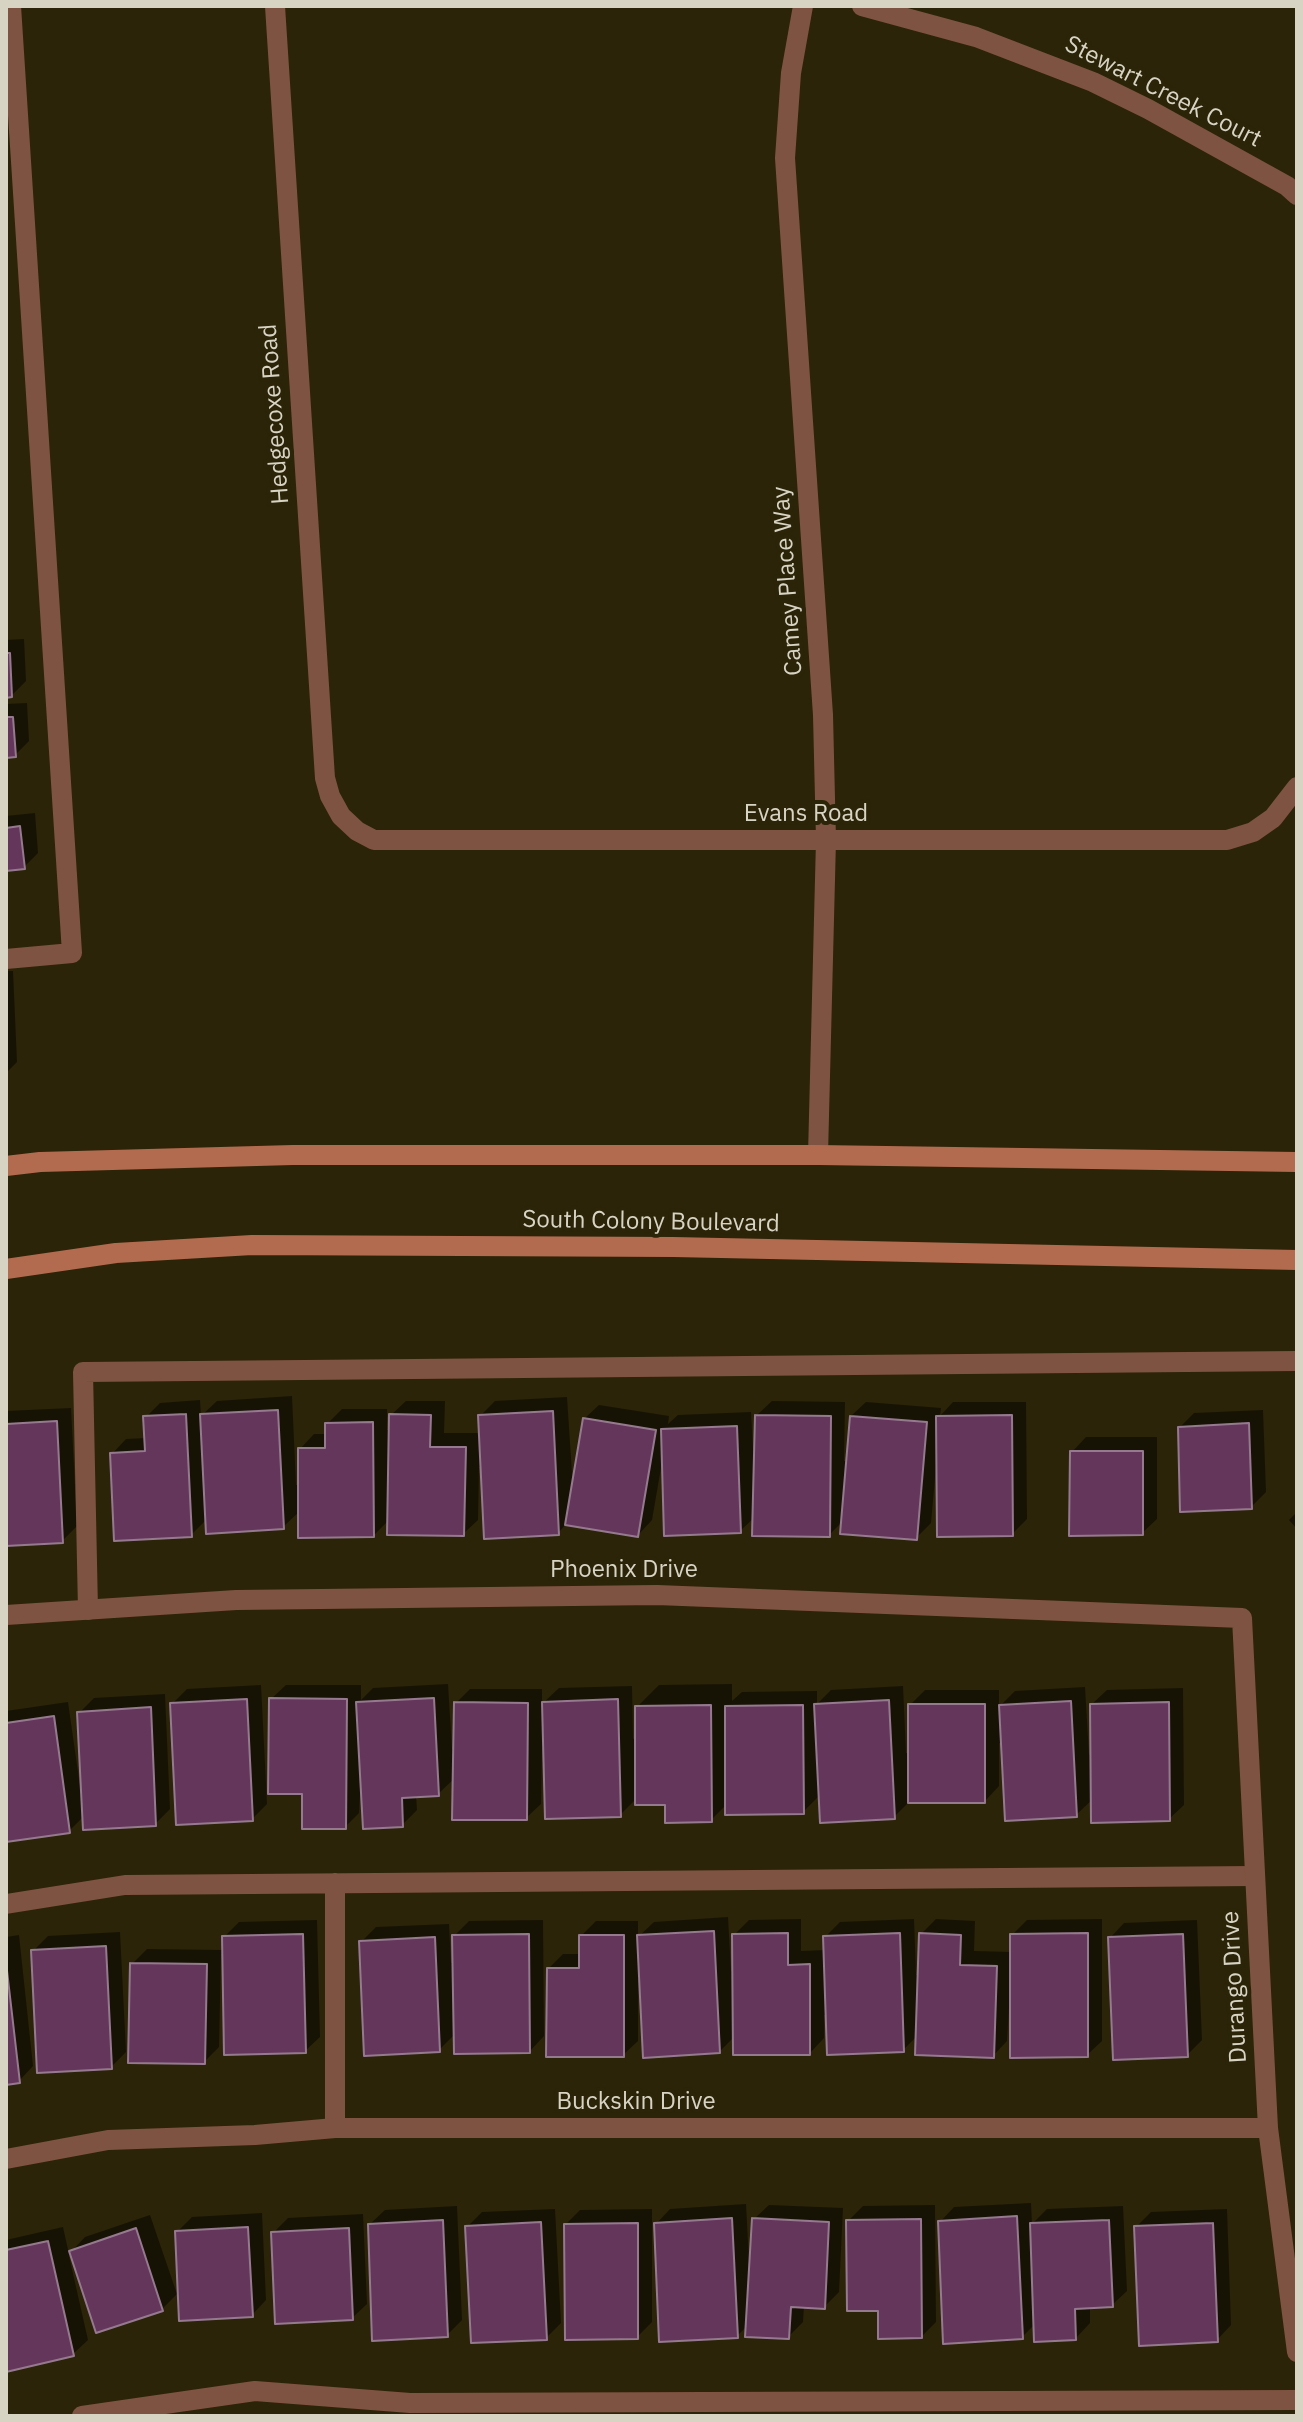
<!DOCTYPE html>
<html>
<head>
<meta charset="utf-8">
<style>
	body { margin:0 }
	#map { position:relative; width:1303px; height:2422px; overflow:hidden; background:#2b2408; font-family:"IBM Plex Sans",sans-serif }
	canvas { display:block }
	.frame { position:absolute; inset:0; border:8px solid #d8d4c4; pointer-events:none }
</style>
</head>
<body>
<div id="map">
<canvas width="1303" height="2422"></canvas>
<div class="frame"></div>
</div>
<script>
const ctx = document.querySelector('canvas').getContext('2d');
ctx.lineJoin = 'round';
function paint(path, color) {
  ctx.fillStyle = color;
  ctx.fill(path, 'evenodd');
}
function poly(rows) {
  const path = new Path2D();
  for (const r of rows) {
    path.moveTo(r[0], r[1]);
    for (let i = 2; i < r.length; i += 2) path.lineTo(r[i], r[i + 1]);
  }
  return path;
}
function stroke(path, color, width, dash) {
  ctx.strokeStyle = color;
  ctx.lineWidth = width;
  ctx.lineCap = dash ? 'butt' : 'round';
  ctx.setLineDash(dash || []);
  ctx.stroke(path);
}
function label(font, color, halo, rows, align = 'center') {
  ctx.font = font + ' "IBM Plex Sans",sans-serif';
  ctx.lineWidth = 8;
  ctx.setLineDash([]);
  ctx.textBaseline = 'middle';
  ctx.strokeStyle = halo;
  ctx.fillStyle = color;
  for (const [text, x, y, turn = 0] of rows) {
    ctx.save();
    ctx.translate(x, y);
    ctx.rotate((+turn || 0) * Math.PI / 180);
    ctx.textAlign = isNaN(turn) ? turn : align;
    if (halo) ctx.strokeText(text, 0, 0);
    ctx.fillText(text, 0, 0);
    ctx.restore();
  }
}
paint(poly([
	[24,639,26,681,12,695,6,696,6,640],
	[27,703,29,741,15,755,6,756,6,704],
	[35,813,38,853,24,867,6,869,6,816],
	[6,971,13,971,17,1062,6,1073],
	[292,1396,296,1485,300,1485,300,1449,314,1434,327,1434,327,1424,342,1409,387,1409,387,1430,391,1430,391,1415,406,1401,445,1401,444,1433,481,1433,480,1416,495,1401,567,1397,573,1488,584,1419,599,1405,669,1416,668,1424,678,1415,751,1412,753,1449,756,1449,757,1415,772,1401,845,1402,844,1461,848,1461,851,1416,866,1402,941,1408,940,1416,953,1402,1026,1402,1027,1519,1012,1534,936,1467,931,1523,916,1538,843,1521,829,1535,755,1517,740,1531,662,1462,652,1520,638,1535,567,1523,558,1533,482,1467,479,1467,478,1520,463,1534,389,1520,374,1535,300,1511,283,1527,207,1519,191,1535,112,1454,126,1439,147,1438,146,1417,160,1403,200,1400,201,1416,217,1401],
	[71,1408,77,1526,62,1541,6,1544,6,1411],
	[1263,1410,1266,1492,1251,1507,1180,1427,1194,1413],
	[1086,1437,1157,1437,1157,1519,1142,1533,1072,1452],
	[1297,1512,1297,1529,1289,1520],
	[448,1684,452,1749,455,1749,456,1703,470,1689,542,1689,542,1704,559,1688,632,1686,633,1739,637,1738,637,1707,659,1685,732,1684,732,1701,742,1692,817,1691,817,1704,831,1690,903,1686,906,1753,910,1753,910,1705,925,1690,999,1690,999,1707,1015,1691,1085,1687,1089,1755,1092,1754,1092,1704,1107,1690,1183,1688,1184,1805,1169,1819,1093,1799,1076,1815,1003,1743,999,1743,999,1786,985,1801,910,1801,894,1817,821,1794,803,1812,727,1804,711,1820,667,1803,637,1798,620,1815,545,1748,542,1748,541,1804,526,1818,455,1778,438,1794,416,1795,417,1810,402,1825,363,1795,360,1795,359,1813,345,1827,304,1792,271,1699,286,1685,361,1685,361,1700,373,1688],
	[261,1685,267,1804,252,1819,172,1704,187,1689],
	[165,1694,170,1809,155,1824,84,1816,69,1831,6,1840,6,1711,68,1702,80,1786,83,1786,79,1713,94,1698],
	[728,1917,731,1971,734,1971,734,1935,749,1920,801,1919,801,1951,826,1950,825,1937,840,1922,914,1919,916,1975,919,1975,921,1934,936,1919,975,1921,974,1951,1012,1952,1012,1935,1027,1920,1102,1919,1102,2041,1087,2055,1009,2007,1007,2041,993,2056,917,2036,903,2050,828,2015,824,2015,824,2038,810,2053,735,2036,720,2051,641,1979,638,1979,638,2041,623,2055,549,1968,563,1954,581,1954,581,1936,596,1921,638,1921,638,1937,654,1922],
	[317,1920,320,2037,305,2051,224,1954,221,1954,219,2047,204,2062,132,1964,147,1949,224,1950,224,1937,239,1922],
	[543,1920,544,2036,530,2051,455,2034,439,2050,361,1942,376,1927,449,1924,451,1963,455,1963,454,1936,469,1921],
	[1197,1920,1202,2040,1187,2055,1110,1938,1124,1923],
	[120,1932,126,2052,111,2067,33,1951,48,1936],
	[19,1935,33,2066,19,2081,6,2083,6,1937],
	[1031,2203,1032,2224,1047,2209,1123,2206,1127,2291,1112,2305,1090,2306,1090,2323,1076,2338,1036,2323,1022,2337,940,2222,954,2207],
	[746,2204,749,2261,752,2261,754,2219,769,2205,843,2208,839,2292,824,2307,804,2306,803,2322,788,2337,748,2325,737,2336,656,2224,670,2209],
	[935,2205,936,2322,922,2336,880,2309,848,2221,863,2206],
	[457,2206,462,2320,447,2335,370,2224,385,2210],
	[555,2209,561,2323,546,2338,467,2227,482,2212],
	[652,2209,652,2322,637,2337,566,2224,580,2210],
	[1227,2209,1231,2325,1217,2340,1136,2227,1151,2212],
	[262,2213,266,2300,252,2315,177,2232,192,2217],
	[363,2214,367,2304,352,2318,273,2233,288,2218],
	[150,2215,177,2294,162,2309,72,2255,69,2256,88,2340,73,2354,6,2369,6,2240,63,2227,69,2254,85,2237]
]), '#0007');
const building = poly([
	[6,653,10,653,12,697,6,698,6,653],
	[6,717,13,717,16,757,6,758,6,717],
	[20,826,25,869,6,871,6,828,20,826],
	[278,1410,284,1529,206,1534,200,1414,278,1410],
	[553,1411,559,1535,484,1539,478,1415,553,1411],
	[186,1414,192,1537,114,1541,110,1453,145,1451,143,1416,186,1414],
	[389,1414,431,1415,430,1447,466,1447,464,1536,387,1535,389,1414],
	[755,1415,831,1416,830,1537,752,1536,755,1415],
	[1012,1415,1013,1536,937,1537,936,1416,1012,1415],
	[850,1416,927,1422,917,1540,840,1534,850,1416],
	[583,1418,656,1430,638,1537,565,1525,583,1418],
	[57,1421,63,1543,6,1546,6,1424,57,1421],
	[373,1422,374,1537,298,1538,298,1448,325,1448,325,1423,373,1422],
	[1249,1423,1252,1509,1180,1512,1178,1427,1249,1423],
	[737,1426,741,1533,664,1536,661,1429,737,1426],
	[1070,1451,1143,1451,1143,1535,1069,1536,1070,1451],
	[269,1698,347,1699,346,1829,302,1829,302,1794,268,1794,269,1698],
	[434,1698,439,1796,402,1798,403,1827,363,1829,356,1702,434,1698],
	[247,1699,253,1821,176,1825,170,1703,247,1699],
	[618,1699,621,1817,545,1819,542,1702,618,1699],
	[889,1700,895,1819,820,1823,814,1704,889,1700],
	[1071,1701,1077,1817,1005,1821,999,1705,1071,1701],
	[454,1702,528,1703,527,1820,452,1820,454,1702],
	[1169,1702,1170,1821,1091,1823,1090,1704,1169,1702],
	[908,1704,985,1704,985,1803,908,1803,908,1704],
	[711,1705,712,1822,665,1823,665,1805,635,1805,635,1706,711,1705],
	[803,1705,804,1814,725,1815,725,1706,803,1705],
	[151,1707,156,1826,83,1830,77,1712,151,1707],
	[54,1716,70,1833,6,1842,6,1723,54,1716],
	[714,1931,720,2053,643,2058,637,1935,714,1931],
	[788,1933,788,1965,810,1964,810,2055,733,2055,732,1934,788,1933],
	[900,1933,904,2052,827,2055,823,1936,900,1933],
	[919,1933,961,1935,960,1965,997,1966,994,2058,915,2055,919,1933],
	[1088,1933,1088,2057,1010,2058,1010,1934,1088,1933],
	[303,1934,306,2053,224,2055,222,1936,303,1934],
	[529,1934,530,2053,454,2054,452,1935,529,1934],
	[1183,1934,1188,2057,1113,2060,1108,1937,1183,1934],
	[579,1935,624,1935,624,2057,546,2057,547,1968,579,1968,579,1935],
	[435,1937,440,2052,364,2056,359,1941,435,1937],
	[106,1946,112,2069,37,2073,31,1950,106,1946],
	[6,1962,20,2083,6,2085,6,1962],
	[130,1963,207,1964,205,2064,128,2063,130,1963],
	[1017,2216,1023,2339,943,2344,938,2221,1017,2216],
	[732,2218,738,2338,659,2342,654,2223,732,2218],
	[752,2218,829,2222,825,2309,791,2307,789,2339,745,2337,752,2218],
	[921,2219,922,2338,878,2339,878,2311,847,2311,846,2220,921,2219],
	[443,2220,448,2337,372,2341,368,2224,443,2220],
	[1109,2220,1113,2307,1075,2309,1076,2340,1034,2342,1030,2223,1109,2220],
	[541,2222,547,2340,471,2343,465,2226,541,2222],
	[638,2223,638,2339,565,2340,564,2224,638,2223],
	[1213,2223,1218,2342,1139,2346,1134,2226,1213,2223],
	[248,2227,253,2317,179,2321,175,2231,248,2227],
	[136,2228,163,2311,96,2333,69,2251,136,2228],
	[349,2228,353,2320,275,2324,271,2232,349,2228],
	[48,2241,74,2356,6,2372,6,2250,48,2241]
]);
paint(building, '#65365c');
stroke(building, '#957a8f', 2);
stroke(poly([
	[6,959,72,953,11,6],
	[88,1610,83,1372,1297,1361],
	[6,1904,125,1885,1255,1876],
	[335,2128,335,1883],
	[82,2416,255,2391,410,2403,1297,2400]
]), '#7f5341', 20);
stroke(poly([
	[275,6,325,778,330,796,341,816,357,831,374,840,1227,840,1253,832,1273,818,1297,787],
	[803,6,791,73,785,158,823,715,826,840,818,1155],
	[862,6,976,37,1093,82,1148,109,1287,186,1297,195],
	[6,1615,236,1600,657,1595,1242,1618,1268,2128,1297,2352],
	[6,2159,108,2140,255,2135,335,2128,1268,2128]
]), '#7f5341', 20);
stroke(poly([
	[6,1166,40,1162,293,1155,818,1155,1297,1162],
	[6,1269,116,1253,252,1245,673,1247,1297,1260]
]), '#b26b4f', 20);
label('24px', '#d8d4c4', '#2b2408', [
	["Stewart Creek Court",1163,92,27],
	["Hedgecoxe Road",275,414,-94],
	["Camey Place Way",788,581,-94],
	["Evans Road",806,814],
	["South Colony Boulevard",651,1222,1],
	["Phoenix Drive",624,1570],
	["Durango Drive",1235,1987,-93],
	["Buckskin Drive",636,2102]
]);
</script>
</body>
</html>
